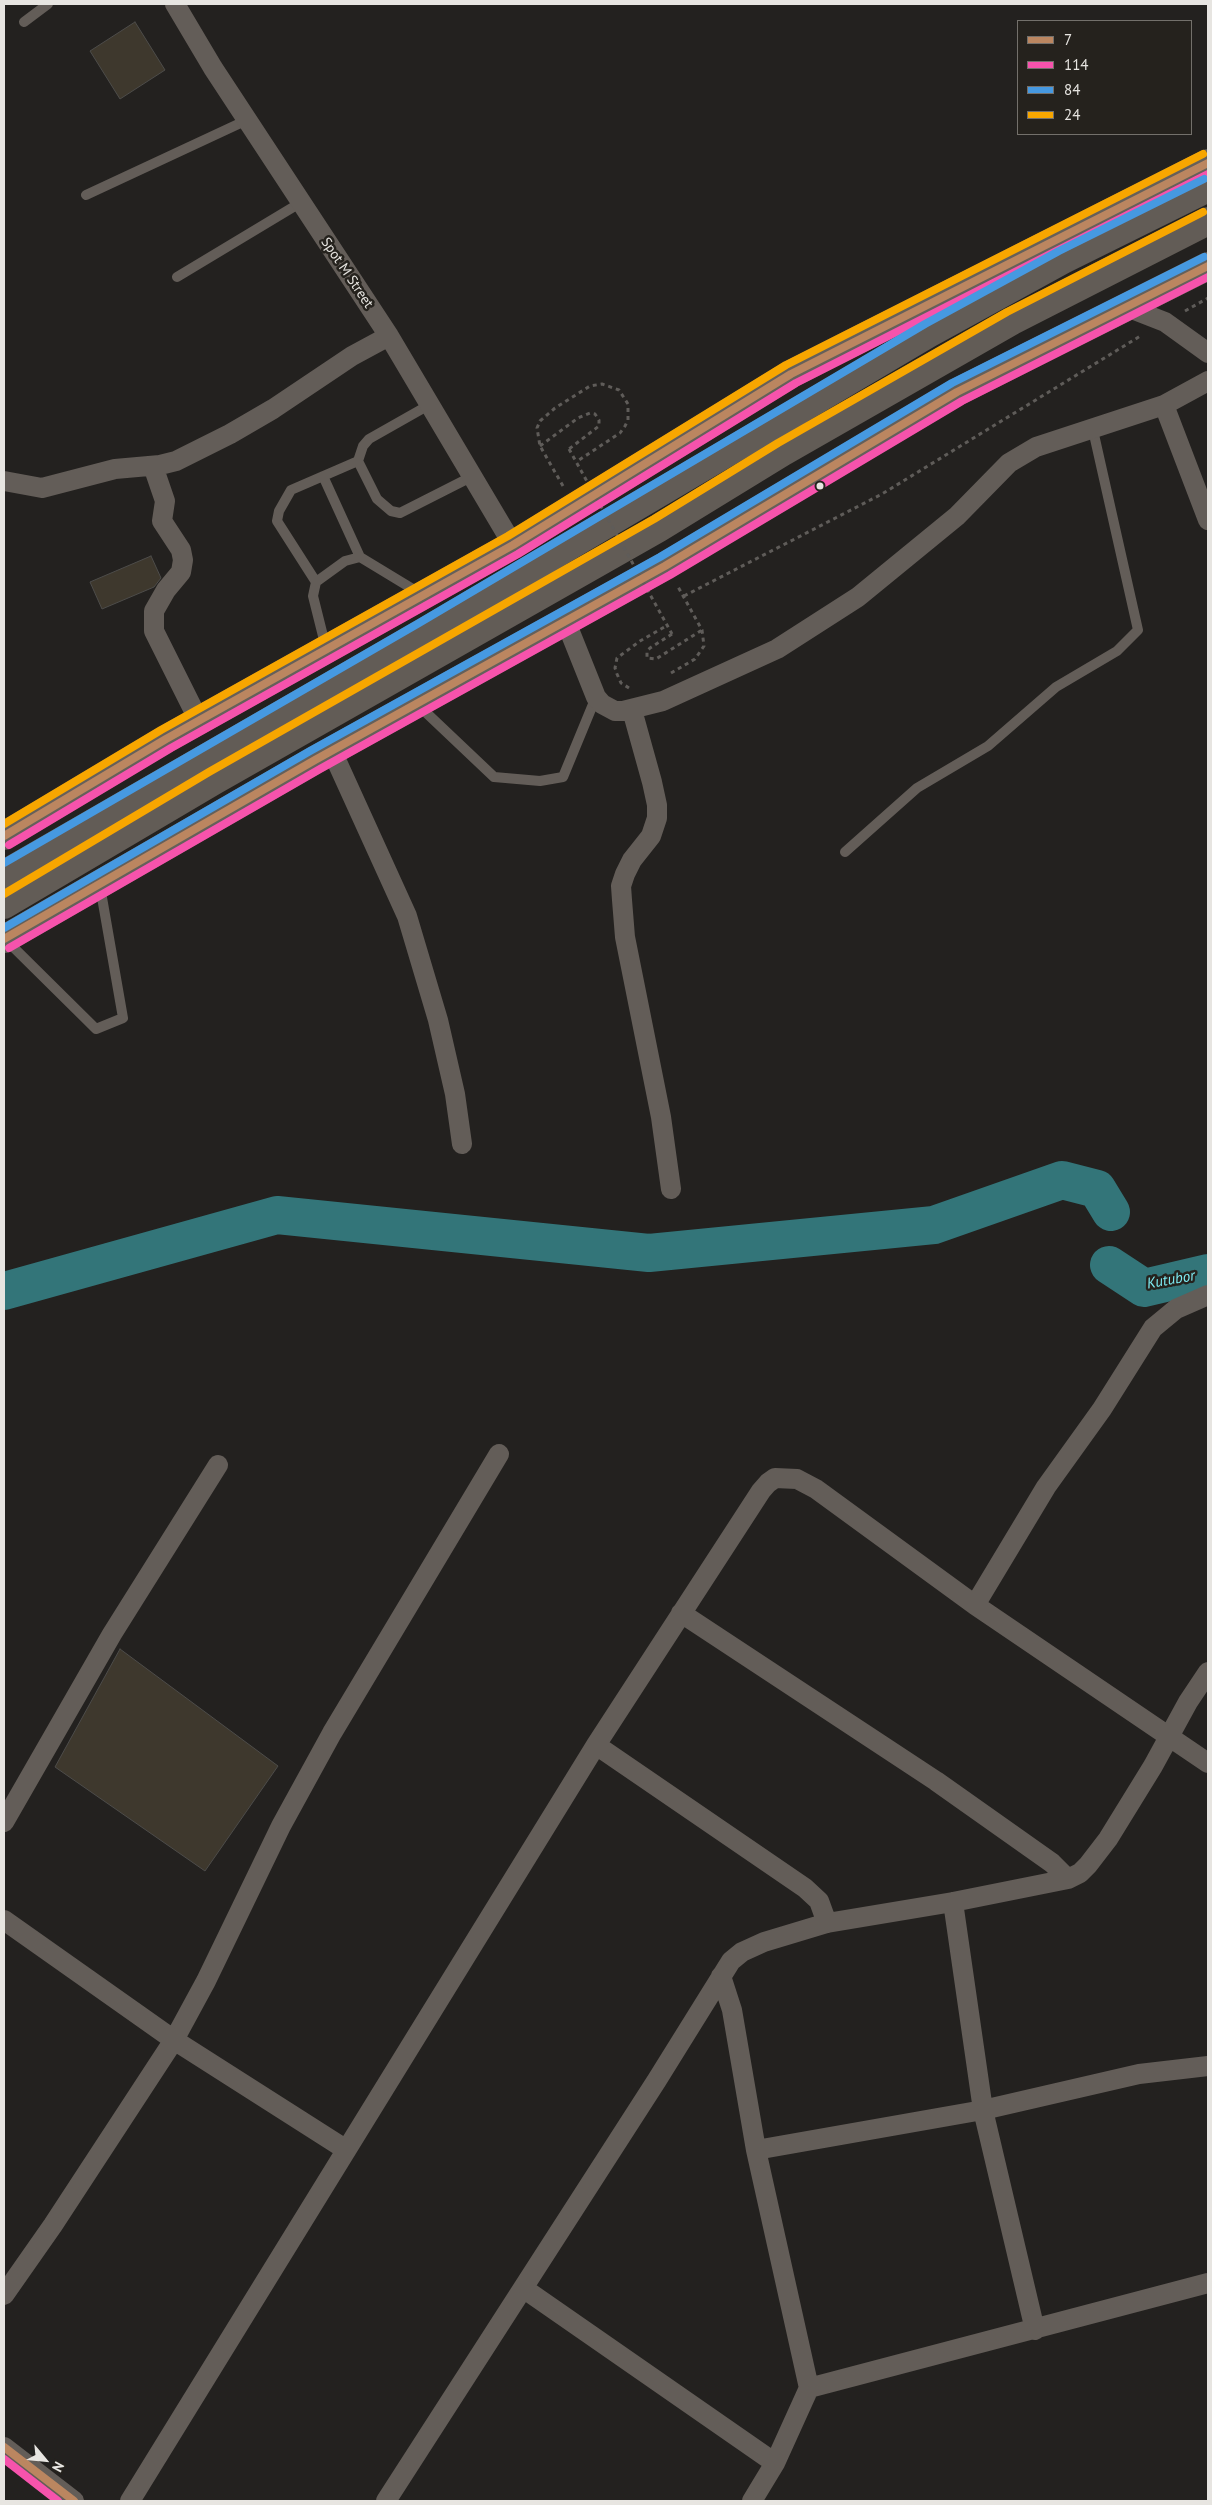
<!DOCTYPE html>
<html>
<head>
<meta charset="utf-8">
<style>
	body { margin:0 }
	#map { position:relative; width:1212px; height:2505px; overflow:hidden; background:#23211f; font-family:"PT Sans",sans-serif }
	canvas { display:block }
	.frame { position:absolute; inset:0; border:5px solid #e7e5e1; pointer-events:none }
	.legend { position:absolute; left:1017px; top:20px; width:175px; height:115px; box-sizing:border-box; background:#25221d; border:1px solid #73706b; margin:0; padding:6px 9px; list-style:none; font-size:15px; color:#e7e5e1 }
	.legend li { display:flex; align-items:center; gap:10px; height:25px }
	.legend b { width:25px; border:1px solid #73706b }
	.north { position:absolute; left:20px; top:2435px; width:50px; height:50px; -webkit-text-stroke:4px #25221d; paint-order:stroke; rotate:118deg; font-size:14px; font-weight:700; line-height:20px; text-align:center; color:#e7e5e1 }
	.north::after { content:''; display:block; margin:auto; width:18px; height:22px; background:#e7e5e1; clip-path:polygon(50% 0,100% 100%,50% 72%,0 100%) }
</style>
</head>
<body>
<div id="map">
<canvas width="1212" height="2505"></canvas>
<div class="frame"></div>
<ul class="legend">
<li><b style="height:6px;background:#bb8660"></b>7</li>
<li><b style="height:6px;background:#f653ac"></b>114</li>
<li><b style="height:6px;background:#4699e1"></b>84</li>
<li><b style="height:6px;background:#f7a600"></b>24</li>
</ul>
<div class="north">N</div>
</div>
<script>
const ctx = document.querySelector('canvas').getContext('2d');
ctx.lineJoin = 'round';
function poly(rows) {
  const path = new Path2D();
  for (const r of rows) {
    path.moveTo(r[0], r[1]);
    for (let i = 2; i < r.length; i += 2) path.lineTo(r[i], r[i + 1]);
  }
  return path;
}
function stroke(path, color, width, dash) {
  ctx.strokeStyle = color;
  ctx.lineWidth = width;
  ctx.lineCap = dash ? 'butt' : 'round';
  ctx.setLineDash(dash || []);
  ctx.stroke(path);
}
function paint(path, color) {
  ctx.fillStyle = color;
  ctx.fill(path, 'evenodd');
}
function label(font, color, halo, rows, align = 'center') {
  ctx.font = font + ' "PT Sans",sans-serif';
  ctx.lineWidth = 5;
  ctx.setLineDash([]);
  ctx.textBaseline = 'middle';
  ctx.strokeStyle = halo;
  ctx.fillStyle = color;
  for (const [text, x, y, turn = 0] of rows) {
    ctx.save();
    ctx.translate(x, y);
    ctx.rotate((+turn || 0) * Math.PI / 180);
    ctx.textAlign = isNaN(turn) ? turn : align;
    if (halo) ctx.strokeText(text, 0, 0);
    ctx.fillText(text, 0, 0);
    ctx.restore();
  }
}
stroke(poly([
	[1109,1265,1144,1288,1208,1273],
	[4,1291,277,1215,649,1253,934,1225,1062,1180,1097,1189,1111,1212]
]), '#337579', 38);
const building = poly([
	[135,22,165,70,120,99,90,51,135,22],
	[151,556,161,578,154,587,102,609,90,582,151,556],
	[120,1649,278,1766,205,1871,55,1767,120,1649]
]);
paint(building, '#3e382d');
stroke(building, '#4d4c4a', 1);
stroke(poly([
	[1185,311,1208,298],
	[540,446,578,418,590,413,595,414,599,420,599,426,569,449],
	[563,486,540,446,537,428,540,421,555,408,590,386,602,384,619,390,628,404,628,420,625,426,620,433,576,462],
	[684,596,882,494,1142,335],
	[672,634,650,648,647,651,647,658,656,659,702,630],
	[671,673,695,659,704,646,702,630,677,585],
	[629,688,621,683,617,674,615,668,617,658,640,641,668,625]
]), '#5f5c59', 3, [4, 4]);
stroke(poly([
	[24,22,48,4],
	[86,195,247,120],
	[177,277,300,203],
	[429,405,369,439,363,446,358,461,377,499,391,511,400,513,471,477],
	[323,476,360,557],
	[316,582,277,521,279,511,291,490,358,461],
	[326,648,313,596,316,582,345,561,360,557,421,594],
	[417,704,494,777,540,781,563,777,596,697],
	[845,852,917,788,988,746,1056,687,1117,651,1138,630,1093,430],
	[5,939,96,1029,123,1018,100,886]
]), '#635d58', 10);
stroke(poly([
	[175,4,213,68,389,336,513,545],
	[1124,306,1165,322,1208,353],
	[1164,405,1208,520],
	[153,466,165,501,162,521,181,550,183,560,181,572,166,590,154,611,154,631,199,721],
	[4,481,42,488,115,469,160,465,176,461,230,434,273,409,352,356,389,336],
	[566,622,596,697,602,704,615,711,623,711,663,701,777,649,858,597,957,516,1009,463,1036,447,1164,405,1208,381],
	[632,710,652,782,657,805,657,818,651,836,632,860,625,874,621,886,622,900,625,937,661,1117,671,1189],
	[332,751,407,916,438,1020,455,1094,462,1144],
	[975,1605,1046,1487,1102,1409,1153,1328,1176,1309,1208,1295],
	[681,1613,936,1781,1052,1863,1068,1879],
	[596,1745,805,1888,819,1901,827,1923],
	[4,1822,112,1634,218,1465],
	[953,1902,983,2110,1035,2330],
	[4,1920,174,2040,345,2149],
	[721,1976,732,2010,756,2150,809,2388,775,2463,752,2501],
	[756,2150,983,2110,1139,2074,1208,2066],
	[523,2288,775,2463],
	[4,2295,53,2225,174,2040,206,1981,281,1826,332,1733,499,1454],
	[809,2388,1208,2283],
	[4,2447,74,2501],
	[130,2501,596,1745,761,1491,768,1483,775,1478,797,1479,816,1489,975,1605,1208,1763],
	[386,2501,657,2080,731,1961,742,1952,764,1942,827,1923,953,1902,1068,1879,1080,1873,1088,1865,1108,1839,1153,1766,1188,1702,1208,1672]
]), '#635d58', 20);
stroke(poly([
	[4,836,166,739,513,545,791,374,1208,163],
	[4,939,315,760,665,566,957,392,1208,266]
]), '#65605a', 28);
stroke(poly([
	[4,874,424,632,930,333,1063,260,1208,188],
	[4,905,214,781,659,528,783,452,1012,321,1208,221]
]), '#625c56', 28);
stroke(poly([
	[569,449,672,634]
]), '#5f5c59', 3, [4, 4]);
stroke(poly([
	[4,836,166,739,513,545,791,374,1208,163],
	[4,939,315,760,665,566,957,392,1208,266],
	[4,2447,74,2501]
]), '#bb8660', 8);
stroke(poly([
	[9,845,171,748,518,554,796,383,1208,174],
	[9,948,320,769,670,575,962,401,1208,277],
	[4,2459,58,2501]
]), '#f653ac', 8);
stroke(poly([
	[4,863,419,623,925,324,1059,251,1204,179],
	[4,928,310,751,660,557,952,383,1204,257]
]), '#4699e1', 8);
stroke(poly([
	[4,824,161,730,508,536,786,365,1203,154],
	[4,894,209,772,654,519,778,443,1007,312,1203,212]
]), '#f7a600', 8);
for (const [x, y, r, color] of [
	[820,486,4.5,"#e7e5e1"]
]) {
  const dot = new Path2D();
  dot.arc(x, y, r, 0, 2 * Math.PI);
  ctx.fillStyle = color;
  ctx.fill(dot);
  stroke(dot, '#25221d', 2);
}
label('14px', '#e7e5e1', '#25221d', [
	["Spot M Street",347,273,56]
]);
label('italic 15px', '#7eecf3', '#25221d', [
	["Kutubor",1171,1280,-10]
]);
</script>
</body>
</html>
